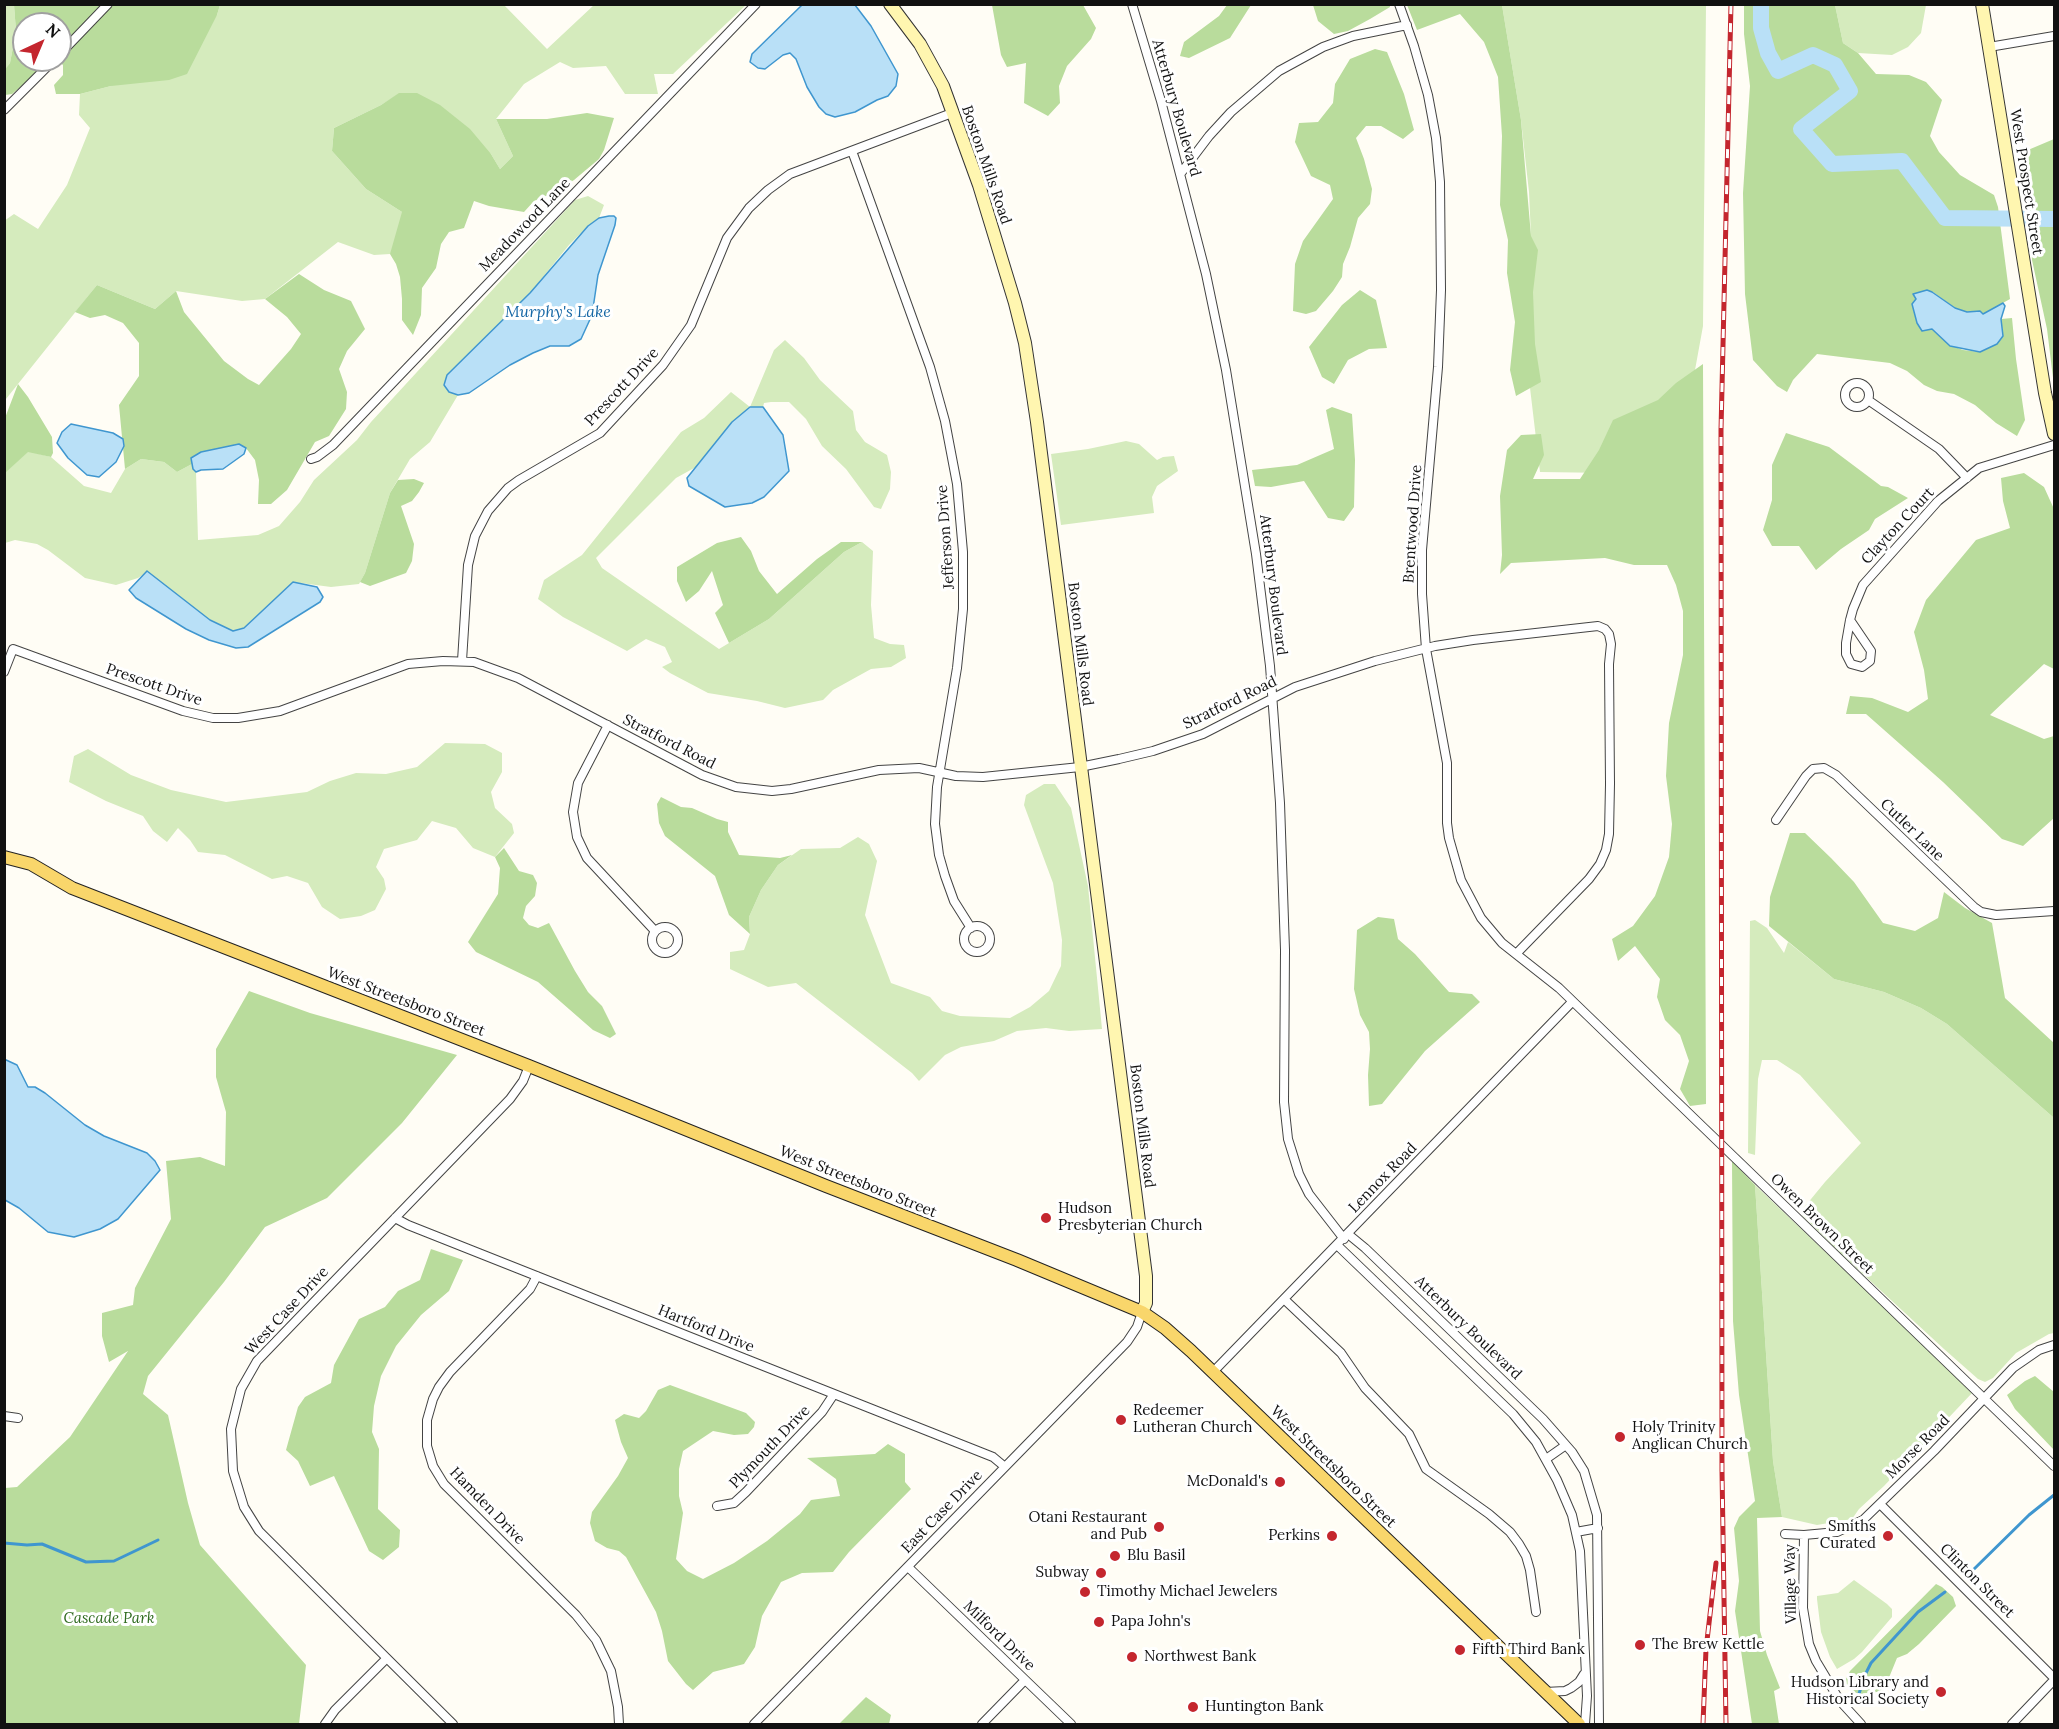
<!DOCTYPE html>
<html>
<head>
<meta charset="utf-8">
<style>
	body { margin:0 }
	#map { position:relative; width:2059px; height:1729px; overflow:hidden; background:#fffdf5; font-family:Lora,serif }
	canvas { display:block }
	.frame { position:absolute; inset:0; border:6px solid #111; pointer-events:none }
	.north { position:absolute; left:12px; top:12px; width:60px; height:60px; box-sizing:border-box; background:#fff; border:2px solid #a0a0a0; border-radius:50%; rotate:44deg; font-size:16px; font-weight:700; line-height:24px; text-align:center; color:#111 }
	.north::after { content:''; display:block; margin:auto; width:21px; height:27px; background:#c4262e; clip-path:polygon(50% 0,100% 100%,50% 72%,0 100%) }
</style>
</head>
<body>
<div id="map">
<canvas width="2059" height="1729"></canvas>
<div class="frame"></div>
<div class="north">N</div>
</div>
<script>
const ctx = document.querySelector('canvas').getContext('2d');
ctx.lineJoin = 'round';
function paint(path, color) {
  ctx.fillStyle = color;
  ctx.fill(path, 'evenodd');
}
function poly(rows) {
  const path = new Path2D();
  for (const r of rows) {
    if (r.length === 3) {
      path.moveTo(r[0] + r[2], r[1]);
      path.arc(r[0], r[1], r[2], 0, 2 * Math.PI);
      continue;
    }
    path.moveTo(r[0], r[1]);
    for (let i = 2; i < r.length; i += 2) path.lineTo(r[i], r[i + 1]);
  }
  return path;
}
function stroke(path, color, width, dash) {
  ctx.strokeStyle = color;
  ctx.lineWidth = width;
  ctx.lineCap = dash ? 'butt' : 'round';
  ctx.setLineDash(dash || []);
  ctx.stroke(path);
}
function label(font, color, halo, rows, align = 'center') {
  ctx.font = font + ' Lora,serif';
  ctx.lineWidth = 6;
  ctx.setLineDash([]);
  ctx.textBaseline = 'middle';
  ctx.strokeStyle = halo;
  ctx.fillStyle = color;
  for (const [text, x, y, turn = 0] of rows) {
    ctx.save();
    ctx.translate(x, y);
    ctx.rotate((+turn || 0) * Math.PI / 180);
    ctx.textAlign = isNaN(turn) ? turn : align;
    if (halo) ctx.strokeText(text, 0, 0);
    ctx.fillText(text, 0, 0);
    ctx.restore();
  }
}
paint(poly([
	[5,5,14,5,16,31,10,63,5,71],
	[220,5,504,5,547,49,594,5,746,5,673,74,654,74,658,94,625,94,606,66,573,68,560,62,524,84,496,119,513,156,500,169,491,154,399,94,381,105,334,128,332,151,366,189,402,212,402,248,390,254,374,255,338,242,265,299,242,301,176,291,155,309,97,285,6,399,4,398,4,221,14,214,38,229,67,185,90,128,79,115,80,94,111,86,217,15],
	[1502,5,1706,5,1703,326,1687,414,1681,474,1540,472,1528,371,1531,236,1529,192,1521,120],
	[1835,5,1926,5,1921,33,1908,47,1892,55,1858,53,1843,43],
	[588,196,604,205,599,218,588,226,569,245,530,293,447,375,449,392,458,395,430,442,410,459,390,493,365,573,359,584,331,587,293,582,244,628,233,631,210,620,147,572,138,578,116,585,85,578,48,550,37,544,15,540,5,543,4,473,28,451,51,457,84,486,111,493,125,469,141,459,164,462,177,472,192,464,196,472,198,540,258,535,279,526,300,502,314,480,357,440,371,422,575,200],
	[785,340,804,358,820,380,853,411,856,430,865,442,887,455,891,472,890,489,881,509,874,507,846,469,822,446,806,419,789,402,771,402,764,403,763,407,750,407,732,422,696,467,676,478,596,558,602,568,719,649,769,619,844,552,862,542,873,551,871,605,874,638,890,644,904,645,906,658,891,667,871,669,833,690,823,700,785,708,757,701,708,693,670,673,662,667,672,662,665,647,646,639,627,651,563,617,538,599,544,580,582,555,681,432,704,418,731,392,750,407,774,350],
	[1126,441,1139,444,1157,460,1163,457,1174,456,1178,471,1157,486,1152,497,1154,513,1061,525,1051,454,1088,449],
	[445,743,485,744,502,753,502,772,491,792,495,808,512,824,514,833,495,857,473,848,456,828,432,821,417,840,384,849,376,867,384,879,386,889,375,910,361,916,340,919,322,907,308,883,287,876,272,879,225,855,198,852,190,840,178,828,167,842,153,831,143,816,106,801,69,782,74,756,88,749,131,775,171,790,226,802,307,792,330,781,356,773,386,774,417,767],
	[1044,784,1055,784,1071,808,1088,886,1102,1029,1069,1031,1046,1028,1017,1031,994,1041,961,1047,945,1055,919,1081,912,1073,796,983,768,987,730,969,730,952,744,950,750,934,749,917,761,890,778,865,801,849,840,848,858,837,869,844,877,861,865,915,891,983,930,997,942,1011,960,1016,1010,1018,1030,1007,1049,991,1061,966,1062,940,1053,883,1024,805,1026,795],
	[1755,920,1767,928,1784,953,1788,942,1834,979,1884,992,1921,1008,1947,1024,2054,1118,2054,1333,2049,1334,2016,1353,1993,1378,1985,1382,1978,1379,1944,1349,1839,1252,1802,1215,1802,1210,1825,1182,1861,1143,1800,1075,1777,1060,1762,1060,1758,1079,1755,1155,1748,1153,1750,921],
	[1755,1185,1973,1392,1884,1486,1859,1509,1852,1519,1817,1525,1782,1517,1773,1461],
	[1854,1580,1887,1604,1892,1609,1892,1617,1862,1652,1854,1659,1837,1669,1830,1657,1821,1632,1817,1599,1817,1596,1838,1593]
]), '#d5ebbd');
paint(poly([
	[14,5,220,5,217,15,187,74,169,80,111,86,80,94,56,94,54,85,63,75,63,65,57,60,60,60,60,24,24,24,24,60,37,60,36,74,12,94,5,95,4,71,10,63,16,31],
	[992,5,1083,5,1096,28,1091,39,1067,66,1059,86,1060,103,1048,116,1024,103,1026,63,1007,67,1001,55],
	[1227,5,1251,5,1230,38,1189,58,1180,56,1184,42,1219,16],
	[1390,5,1390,7,1370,19,1348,31,1334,34,1318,21,1313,5],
	[1407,5,1502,5,1521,120,1531,236,1538,250,1533,292,1535,344,1541,382,1516,396,1510,370,1515,322,1507,273,1508,240,1500,205,1502,136,1498,77,1484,42,1460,14,1417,30],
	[1744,5,1835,5,1843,43,1858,53,1876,74,1909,75,1926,82,1942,100,1930,136,1939,152,1960,175,1994,195,1998,207,2010,299,1983,314,1980,311,1967,312,1955,308,1933,292,1913,294,1916,299,1912,304,1917,323,1932,329,1950,345,1963,350,1980,352,2003,336,2001,319,2012,318,2016,359,2025,420,2017,436,1996,423,1975,405,1954,394,1937,391,1924,385,1907,371,1890,363,1817,354,1793,380,1787,392,1777,386,1753,360,1745,294,1743,193,1750,86,1744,34],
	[1375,49,1387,52,1404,94,1414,130,1403,139,1381,126,1366,126,1356,138,1364,159,1372,189,1370,204,1358,218,1350,247,1343,264,1342,277,1333,291,1316,311,1306,314,1293,311,1295,264,1303,241,1333,199,1330,185,1311,176,1295,142,1299,123,1318,122,1333,103,1335,84,1350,59],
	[399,93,417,93,440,105,470,129,491,154,500,169,513,156,496,119,547,119,587,113,614,118,604,150,599,159,574,180,553,193,534,201,524,212,489,206,474,201,464,228,449,232,441,244,436,268,422,288,421,315,413,335,402,320,402,299,400,277,396,264,390,254,402,212,366,189,332,151,334,128,381,105],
	[2054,139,2054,386,2047,329,2032,260,2028,150],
	[299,274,324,290,351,301,365,329,347,351,339,369,347,392,346,409,329,436,315,442,287,490,271,504,258,504,259,480,255,460,246,448,239,444,201,452,191,458,192,464,177,472,164,462,141,459,125,469,119,405,139,376,139,343,123,323,105,315,90,318,75,312,97,285,155,309,176,291,184,312,224,361,248,379,259,385,291,349,301,334,287,317,265,299],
	[1360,290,1376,300,1387,348,1369,349,1348,360,1334,384,1322,377,1309,347,1342,305],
	[1703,364,1706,1104,1690,1106,1680,1089,1689,1061,1680,1035,1665,1020,1657,997,1660,979,1635,946,1618,961,1612,939,1633,926,1655,896,1669,857,1672,824,1666,776,1669,723,1683,655,1683,611,1676,585,1667,565,1634,565,1605,558,1511,563,1500,574,1502,555,1500,496,1507,450,1521,435,1541,434,1544,455,1533,479,1580,479,1599,450,1613,420,1658,400,1676,383],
	[18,384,28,397,52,437,53,453,51,457,28,452,5,473,5,418],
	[1332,407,1352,414,1355,460,1354,507,1344,521,1328,518,1304,481,1271,487,1255,486,1252,470,1297,465,1334,449,1326,410],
	[1786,433,1829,447,1881,486,1888,487,1908,498,1875,519,1869,530,1841,549,1816,570,1799,546,1772,546,1763,530,1772,500,1772,465],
	[2024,473,2044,487,2054,509,2054,669,2044,664,1990,715,2044,739,2054,736,2054,818,2023,846,2002,839,1943,782,1866,714,1846,714,1850,696,1872,698,1908,712,1928,699,1924,670,1914,632,1926,600,1976,540,2010,528,2003,501,2001,478],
	[414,479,424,483,419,492,412,501,401,506,414,544,412,561,406,573,370,586,360,582,365,573,390,493,398,480],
	[741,537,751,551,759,571,777,594,817,559,841,542,862,542,844,552,769,619,729,643,715,613,723,605,712,571,699,591,686,602,677,581,677,567,717,543],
	[661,797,681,807,692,808,717,819,728,822,728,832,739,855,780,858,792,855,778,865,761,890,749,917,750,934,729,915,715,876,665,836,659,823,657,804],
	[1790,833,1805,833,1831,858,1854,882,1883,923,1915,931,1938,918,1944,892,1965,908,1992,923,2005,998,2054,1043,2054,1118,1947,1024,1921,1008,1884,992,1834,979,1769,926,1770,897],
	[504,848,519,871,533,875,537,883,535,896,526,906,523,918,529,925,538,928,549,923,575,971,588,992,602,1006,616,1034,610,1038,593,1030,538,982,476,952,468,942,498,894,500,868,495,857],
	[1378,917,1394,919,1398,939,1415,954,1449,992,1472,994,1480,1002,1425,1051,1382,1104,1369,1106,1368,1075,1370,1049,1369,1032,1360,1015,1354,989,1357,930],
	[249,991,310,1013,457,1055,402,1123,327,1198,265,1227,224,1282,148,1376,143,1394,168,1415,188,1503,200,1545,306,1665,299,1724,5,1724,5,1488,17,1487,70,1437,128,1351,109,1362,102,1336,102,1313,133,1305,135,1288,171,1219,166,1161,200,1157,225,1166,226,1112,216,1077,216,1049],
	[1732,1161,1755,1185,1773,1461,1782,1517,1757,1518,1760,1631,1767,1655,1780,1688,1774,1691,1779,1724,1752,1724,1735,1611,1739,1581,1734,1528,1739,1517,1755,1501,1739,1395,1733,1321],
	[431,1249,463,1260,449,1291,421,1315,396,1346,381,1376,374,1406,372,1432,379,1449,378,1509,400,1530,399,1547,383,1560,369,1551,334,1476,310,1486,298,1461,286,1450,298,1407,305,1397,331,1383,334,1365,359,1319,385,1307,398,1291,420,1280],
	[2035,1376,2054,1392,2054,1450,2015,1409,2007,1395,2025,1381],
	[670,1385,746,1413,755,1422,754,1427,748,1434,734,1435,713,1431,683,1451,679,1469,679,1496,683,1513,676,1559,687,1571,703,1579,734,1563,767,1541,800,1514,811,1500,840,1496,836,1479,807,1458,875,1454,888,1444,905,1454,905,1482,911,1489,849,1552,833,1572,802,1573,781,1582,762,1616,755,1647,744,1664,713,1672,693,1690,686,1684,668,1661,662,1631,656,1612,626,1557,619,1551,607,1548,595,1541,590,1523,592,1512,618,1476,628,1458,621,1442,615,1420,624,1414,639,1418,646,1411,658,1390],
	[1936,1584,1942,1587,1953,1597,1956,1606,1919,1644,1907,1654,1897,1658,1888,1680,1882,1682,1884,1691,1862,1694,1852,1692,1847,1686,1846,1679,1850,1671],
	[866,1697,891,1715,889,1724,839,1724]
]), '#b9dc9c');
const water = poly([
	[802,5,855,5,871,26,898,74,896,86,888,96,877,100,855,112,835,117,826,114,819,107,807,87,796,59,790,53,783,55,765,69,758,68,750,62,752,54,802,5],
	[609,216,614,216,616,218,615,225,598,275,592,315,581,339,569,346,550,346,533,353,510,365,469,393,458,395,449,392,444,385,447,375,530,293,588,226,599,218,609,216],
	[1927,290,1932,292,1955,308,1967,312,1980,311,1983,314,2003,303,2005,306,2001,319,2003,336,1997,344,1980,352,1950,346,1932,329,1922,331,1917,323,1912,304,1916,299,1913,294,1927,290],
	[750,407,763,407,783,435,789,471,764,497,752,503,725,507,689,486,687,478,732,422,750,407],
	[71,424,113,433,123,439,124,446,116,462,99,477,87,475,68,458,57,443,62,432,71,424],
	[239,444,246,448,244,454,223,469,201,470,196,472,193,469,191,458,201,452,239,444],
	[147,571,210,620,233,631,244,628,293,582,317,587,323,597,320,602,248,647,236,648,209,640,186,629,136,598,129,590,147,571],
	[4,1059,17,1065,28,1087,35,1087,45,1093,85,1125,104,1136,147,1153,155,1161,160,1170,118,1219,100,1229,74,1237,48,1232,19,1208,5,1200,4,1059]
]);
paint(water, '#b9e0f7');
stroke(water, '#3f96cf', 1.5);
stroke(poly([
	[4,1543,27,1545,42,1544,86,1562,114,1561,158,1540],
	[1971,1572,2029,1515,2054,1495],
	[1859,1694,1864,1677,1871,1663,1918,1612,1945,1592]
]), '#3f96cf', 3);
stroke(poly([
	[1761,4,1761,28,1768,53,1778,71,1813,55,1835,65,1850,91,1801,129,1832,164,1902,161,1945,218,2054,219]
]), '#b9e0f7', 16);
const street = poly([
	[1132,4,1161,101,1206,274,1226,370,1256,554,1270,666,1280,803,1285,950,1284,1102,1288,1139,1299,1174,1309,1194,1344,1239],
	[1399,4,1414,46,1428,95,1436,138,1440,182,1441,290,1438,367,1422,550,1422,594,1426,649,1447,763,1447,823,1449,838,1461,880,1481,918,1502,943,1559,988,2054,1466],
	[1989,47,2054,36],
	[60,54,108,4],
	[4,110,54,60],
	[852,151,930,367,945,421,957,484,963,552,963,609,957,668,937,787,935,824,939,855,945,876,954,901,971,928],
	[1181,173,1209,136,1231,112,1279,71,1323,47,1353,36,1407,25],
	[1857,395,12],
	[1868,400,1939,449,1967,478],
	[311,459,317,457,333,445,756,4],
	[1850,620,1871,651,1870,661,1862,667,1851,664,1846,654,1846,643,1850,620,1853,609,1863,585,1938,501,1979,468,2054,445],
	[462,661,468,565,475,536,488,511,508,488,519,480,600,433,663,365,691,325,727,238,749,208,768,190,790,174,952,113],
	[4,672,13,649,183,711,213,718,238,718,280,711,408,664,443,661,474,662,518,678,702,775,736,787,772,791,791,789,879,770,919,768,956,776,983,777,1080,767,1119,759,1153,751,1203,734,1295,687,1375,661,1435,646,1473,640,1598,626,1605,629,1609,634,1611,644,1609,664,1610,784,1609,834,1606,850,1600,864,1589,879,1516,954],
	[608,725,578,783,573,812,577,837,587,858,655,931],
	[1776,820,1806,776,1813,769,1824,768,1836,775,1974,907,1981,912,1996,915,2054,911],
	[977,939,13],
	[665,940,13],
	[395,1218,408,1225,993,1457,1005,1467],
	[1348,1234,1365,1248,1543,1419,1572,1452,1584,1471,1597,1515,1599,1724],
	[1337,1245,1513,1414,1536,1442,1557,1480,1572,1515,1580,1551,1587,1696,1585,1724],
	[537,1276,530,1289,450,1372,439,1387,433,1399,427,1420,427,1446,433,1466,444,1484,576,1615,596,1640,611,1671,618,1707,619,1724],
	[1285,1300,1341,1353,1365,1388,1409,1434,1426,1469,1489,1514,1510,1532,1519,1544,1526,1556,1530,1570,1536,1612],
	[1213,1372,1572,1002],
	[4,1416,18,1418],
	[1546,1459,1566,1445],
	[1880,1504,2054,1678],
	[717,1506,734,1503,746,1492,822,1412,834,1394],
	[1576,1532,1598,1528],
	[1785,1534,1804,1535,1837,1532,1863,1520,1934,1451,2013,1368,2039,1350,2054,1345],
	[1804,1535,1803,1608,1809,1644,1816,1661,1840,1701,1861,1724],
	[908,1567,1071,1724],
	[1545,1692,1565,1691,1571,1688,1579,1682,1584,1674],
	[325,1724,335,1710,386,1659],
	[453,1724,259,1531,244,1507,233,1471,231,1429,241,1389,257,1361,510,1099,523,1081,529,1066],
	[754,1724,1127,1342,1137,1327,1142,1312],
	[982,1724,1025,1680],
	[2012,1724,2054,1680]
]);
const secondary = poly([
	[890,4,920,44,943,86,979,185,1015,303,1025,343,1037,422,1146,1276,1146,1303,1142,1312],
	[1982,4,2045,393,2054,434]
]);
const primary = poly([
	[4,857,31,864,72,888,529,1066,826,1186,1017,1260,1142,1312,1165,1328,1191,1351,1579,1724]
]);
stroke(street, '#444', 10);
stroke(secondary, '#333', 14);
stroke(primary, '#222', 14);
stroke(street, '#fff', 8);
stroke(secondary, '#fff6b0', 12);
stroke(primary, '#f9d66b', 12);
const rail = poly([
	[1703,1724,1706,1649,1716,1563],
	[1726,1724,1722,1471,1721,430,1731,4]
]);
stroke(rail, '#c4262e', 5);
stroke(rail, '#fff', 3, [9]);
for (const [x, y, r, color] of [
	[1046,1218,6,"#c4262e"],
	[1121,1420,6,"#c4262e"],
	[1620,1437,6,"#c4262e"],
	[1280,1482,6,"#c4262e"],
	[1159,1527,6,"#c4262e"],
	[1332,1536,6,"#c4262e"],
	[1888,1536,6,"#c4262e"],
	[1115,1556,6,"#c4262e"],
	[1101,1573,6,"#c4262e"],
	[1085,1592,6,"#c4262e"],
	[1099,1622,6,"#c4262e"],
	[1640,1645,6,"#c4262e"],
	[1460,1650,6,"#c4262e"],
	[1132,1657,6,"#c4262e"],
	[1941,1692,6,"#c4262e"],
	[1193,1707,6,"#c4262e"]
]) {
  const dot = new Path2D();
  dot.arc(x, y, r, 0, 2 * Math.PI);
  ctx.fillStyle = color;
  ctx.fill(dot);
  stroke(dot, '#fff', 2);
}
label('15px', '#111', '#fff', [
	["Atterbury Boulevard",1176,108,74],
	["Boston Mills Road",986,165,71],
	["West Prospect Street",2026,182,81],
	["Meadowood Lane",525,225,-46],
	["Prescott Drive",622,387,-47],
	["Brentwood Drive",1413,524,-86],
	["Clayton Court",1898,526,-47],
	["Jefferson Drive",946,537,-94],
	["Atterbury Boulevard",1273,585,83],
	["Boston Mills Road",1080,644,83],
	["Prescott Drive",154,685,19],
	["Stratford Road",1230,703,-26],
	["Stratford Road",669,742,27],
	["Cutler Lane",1912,830,44],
	["West Streetsboro Street",406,1002,21],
	["Boston Mills Road",1142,1126,83],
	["Lennox Road",1383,1178,-46],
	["West Streetsboro Street",858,1182,22],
	["Owen Brown Street",1822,1224,44],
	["West Case Drive",287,1311,-47],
	["Atterbury Boulevard",1468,1328,44],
	["Hartford Drive",706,1329,22],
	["Plymouth Drive",770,1447,-46],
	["Morse Road",1918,1447,-45],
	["West Streetsboro Street",1333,1467,44],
	["Hamden Drive",487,1506,46],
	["East Case Drive",942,1512,-46],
	["Clinton Street",1977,1581,45],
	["Village Way",1791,1584,-91],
	["Milford Drive",999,1636,44]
]);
label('15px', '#111', '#fff', [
	["Hudson",1058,1209],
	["Presbyterian Church",1058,1226],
	["Redeemer",1133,1411],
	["Lutheran Church",1133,1428],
	["Holy Trinity",1632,1428],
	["Anglican Church",1632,1445],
	["McDonald's",1268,1482,"right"],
	["Otani Restaurant",1147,1518,"right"],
	["and Pub",1147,1535,"right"],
	["Smiths",1876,1527,"right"],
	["Curated",1876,1544,"right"],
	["Perkins",1320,1536,"right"],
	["Blu Basil",1127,1556],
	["Subway",1089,1573,"right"],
	["Timothy Michael Jewelers",1097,1592],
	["Papa John's",1111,1622],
	["The Brew Kettle",1652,1645],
	["Fifth Third Bank",1472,1650],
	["Northwest Bank",1144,1657],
	["Hudson Library and",1929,1683,"right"],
	["Historical Society",1929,1700,"right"],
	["Huntington Bank",1205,1707]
], 'left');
label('italic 15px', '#2f6b1f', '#fff', [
	["Cascade Park",109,1619]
]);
label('italic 16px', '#1768a6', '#fff', [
	["Murphy's Lake",558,312]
]);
</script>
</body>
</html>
